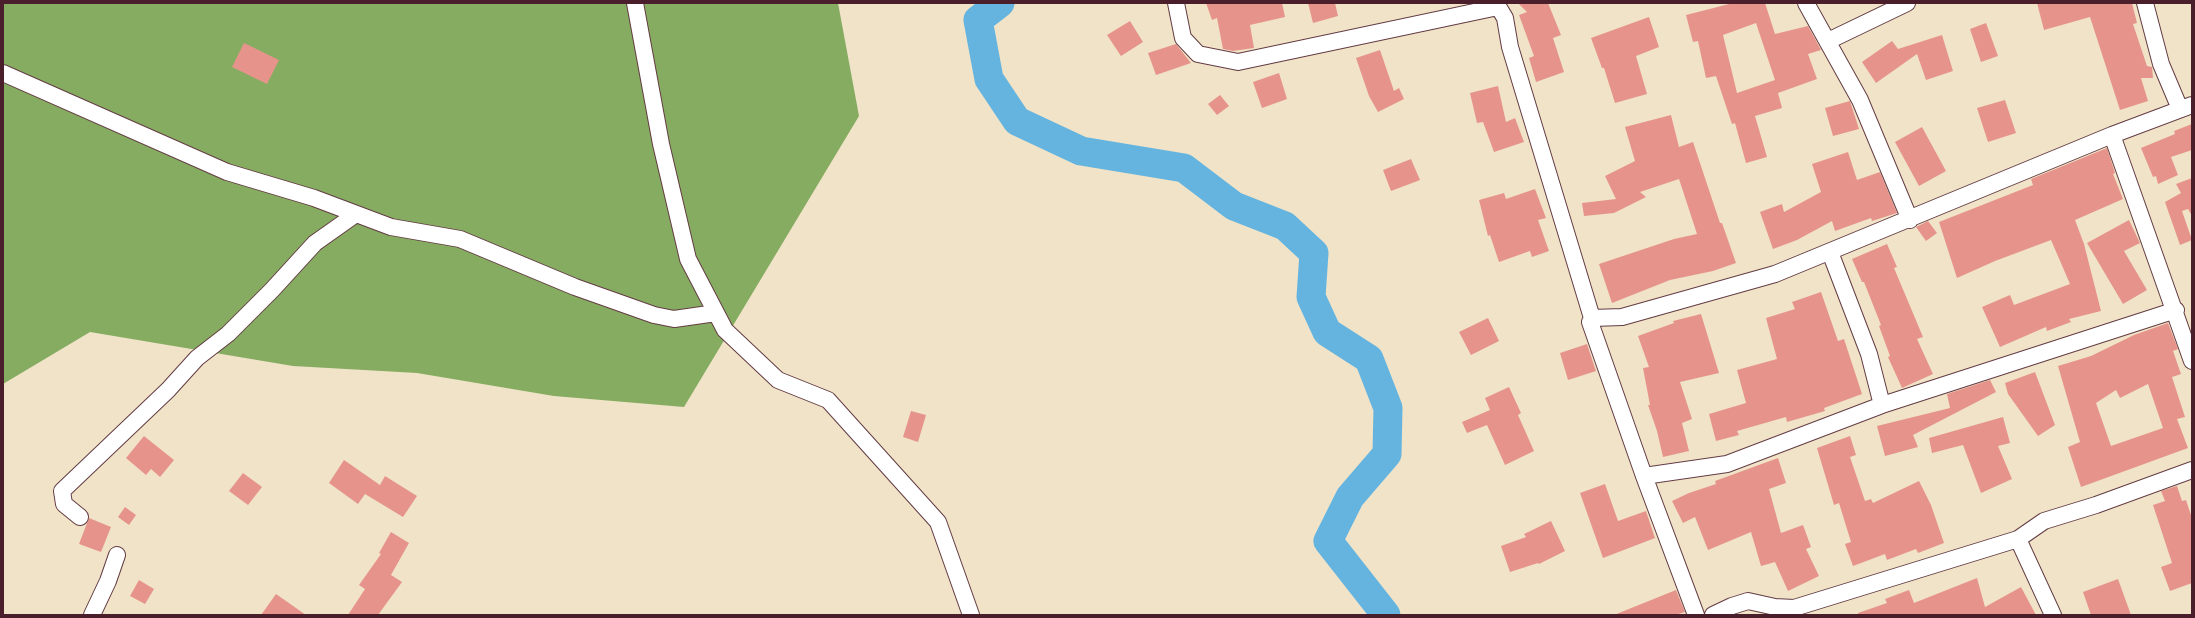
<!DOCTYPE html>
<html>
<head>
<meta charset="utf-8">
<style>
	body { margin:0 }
	#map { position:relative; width:2195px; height:618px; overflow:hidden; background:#f0e3c8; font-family:Cardo,serif }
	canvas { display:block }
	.frame { position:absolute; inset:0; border:4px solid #4a1f2b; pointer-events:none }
</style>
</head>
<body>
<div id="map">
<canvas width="2195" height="618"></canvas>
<div class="frame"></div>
</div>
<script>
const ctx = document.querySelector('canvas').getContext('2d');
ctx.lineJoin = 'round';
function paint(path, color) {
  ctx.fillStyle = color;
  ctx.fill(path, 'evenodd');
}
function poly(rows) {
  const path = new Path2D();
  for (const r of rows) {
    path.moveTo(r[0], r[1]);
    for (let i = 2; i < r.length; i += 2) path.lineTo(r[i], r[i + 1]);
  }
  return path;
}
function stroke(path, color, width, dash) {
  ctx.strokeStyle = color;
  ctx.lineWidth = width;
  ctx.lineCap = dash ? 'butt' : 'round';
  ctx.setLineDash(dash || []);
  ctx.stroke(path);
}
paint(poly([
	[3,3,838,3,859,116,684,407,554,396,417,373,293,366,90,332,3,384]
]), '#86ac62');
stroke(poly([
	[1000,3,978,20,989,79,1017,121,1081,151,1184,168,1234,206,1285,226,1314,253,1311,297,1327,332,1369,359,1388,408,1387,454,1350,497,1328,541,1386,615]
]), '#64b4df', 29);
paint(poly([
	[1206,3,1282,3,1285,17,1250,25,1254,48,1233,51,1223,49,1217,18,1212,20],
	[1308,3,1335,3,1338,16,1313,23],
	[1518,3,1548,3,1561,35,1553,38,1564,72,1536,82,1529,58,1534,56,1519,15,1527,12],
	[1733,3,1765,3,1775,34,1808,26,1821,50,1808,54,1817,79,1778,93,1782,108,1755,116,1767,157,1746,163,1735,123,1732,124,1716,76,1706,78,1698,41,1693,42,1686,15],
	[1756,23,1775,80,1737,93,1723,35],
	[2037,3,2132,3,2137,23,2133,24,2147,66,2152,67,2153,78,2141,78,2148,101,2120,110,2090,17,2044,30],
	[1649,17,1659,47,1636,56,1647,94,1615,103,1604,68,1602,68,1591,38],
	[1130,21,1143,42,1121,56,1107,35],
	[1986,23,1998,56,1981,62,1970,29],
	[1942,35,1953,71,1926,80,1917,54,1876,83,1862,62,1892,41,1898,49],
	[244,43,279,60,267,84,232,67],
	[1176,44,1191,63,1156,75,1148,53],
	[1380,50,1394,91,1399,88,1404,99,1378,112,1369,96,1356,58],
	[1279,73,1287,99,1262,108,1253,82],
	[1498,86,1506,122,1515,118,1524,142,1494,152,1483,122,1477,123,1470,93],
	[1220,95,1229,106,1217,115,1208,104],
	[2005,100,2016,133,1988,142,1977,108],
	[1850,101,1859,129,1833,136,1825,108],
	[1671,115,1679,147,1693,142,1720,223,1722,223,1736,263,1713,271,1670,280,1612,303,1599,264,1674,239,1697,234,1679,179,1640,192,1646,197,1614,213,1584,216,1582,203,1616,199,1605,176,1635,161,1625,127],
	[2192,124,2192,150,2171,157,2178,175,2158,184,2156,176,2153,177,2141,148,2175,134,2174,131],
	[1922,127,1946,171,1919,186,1895,142],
	[2107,148,2115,173,2113,174,2123,199,2075,220,2084,244,2101,311,2069,319,2071,322,2047,331,2046,327,2000,347,1982,307,2010,295,2014,305,2070,284,2051,240,1995,261,1957,278,1939,222,2033,185,2031,179],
	[1848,152,1857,180,1880,172,1897,213,1872,221,1871,218,1835,231,1832,221,1797,240,1773,249,1760,212,1782,204,1784,212,1821,192,1812,164],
	[1411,159,1420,180,1391,191,1383,170],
	[2192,178,2192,216,2188,209,2182,211,2192,240,2180,245,2165,202,2181,193,2176,184],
	[1535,189,1546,218,1538,220,1549,251,1532,257,1530,251,1499,262,1490,235,1488,236,1479,200,1504,193,1506,199],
	[2129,220,2140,243,2124,251,2147,290,2123,304,2087,243],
	[1928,221,1937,233,1926,241,1916,227],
	[1887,244,1897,267,1894,268,1923,337,1917,339,1933,374,1902,388,1888,357,1890,356,1879,326,1881,325,1864,282,1862,282,1852,259],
	[1821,292,1838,341,1844,339,1862,394,1824,408,1825,411,1787,422,1786,417,1737,431,1739,435,1716,441,1709,414,1746,403,1737,370,1777,359,1766,318,1795,309,1792,302],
	[1701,314,1719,373,1680,382,1692,419,1682,423,1689,451,1663,457,1657,431,1648,405,1650,405,1643,368,1649,367,1638,336,1674,323,1673,321],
	[1488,318,1499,341,1471,355,1459,332],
	[2168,323,2178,349,2173,351,2181,374,2172,377,2185,417,2177,419,2188,448,2081,487,2068,447,2080,442,2058,366,2091,356,2134,335],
	[2148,384,2163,428,2111,446,2096,403,2116,390,2120,398],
	[1587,344,1596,371,1568,380,1560,353],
	[2035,372,2055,425,2038,436,2008,394,2005,383],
	[1990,380,1996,392,1913,435,1918,447,1885,456,1877,426,1950,408,1947,394],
	[1509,387,1521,413,1518,415,1534,451,1505,465,1487,425,1467,433,1462,422,1490,410,1485,398],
	[911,411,926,415,918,442,903,437],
	[2003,417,2010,443,1998,446,2012,479,1981,493,1963,445,1932,453,1929,438],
	[144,436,174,460,160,477,151,469,146,475,126,458],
	[1850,436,1856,455,1850,457,1865,501,1871,499,1873,503,1919,481,1931,505,1944,543,1918,553,1916,549,1887,560,1885,554,1853,566,1845,544,1851,542,1839,503,1834,505,1817,448],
	[1778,458,1786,483,1769,489,1781,533,1803,525,1811,547,1806,549,1819,576,1788,591,1775,562,1761,566,1751,532,1708,550,1695,517,1683,523,1672,501,1689,493,1716,484,1715,481],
	[344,460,380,485,385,476,417,496,403,517,365,494,358,504,329,483],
	[243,473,262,487,248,505,229,491],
	[1605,484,1618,521,1646,511,1655,538,1603,558,1580,493],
	[2177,486,2182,501,2186,500,2192,518,2192,583,2170,591,2161,567,2172,563,2153,505,2165,501,2161,491],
	[125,507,136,515,129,525,118,517],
	[89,518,111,527,101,552,79,544],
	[1551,521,1565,551,1539,564,1538,563,1510,572,1501,546,1526,537,1524,534],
	[391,532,409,543,391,575,402,582,378,615,348,615,365,589,359,585,381,554,379,553],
	[1977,578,1985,607,2021,587,2036,615,1858,615,1858,613,1887,603,1885,599,1909,590,1914,603],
	[2118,579,2131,615,2091,615,2083,592],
	[139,580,154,589,145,604,130,596],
	[1676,590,1685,612,1675,615,1614,615],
	[276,594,306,615,261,615]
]), '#e6948b');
const street = poly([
	[635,3,661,144,688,259,725,330,778,380,828,400,938,522,971,615],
	[1176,3,1183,38,1198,54,1238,62,1498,7],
	[1496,3,1505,18,1510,47,1592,318,1590,322,1644,476,1696,615],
	[1806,3,1860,100,1910,220],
	[2145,3,2161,64,2180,109],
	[1828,41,1907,3],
	[3,73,227,172,314,198,391,227,460,239,575,287,654,315,674,319,716,313],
	[2112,135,2192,361],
	[1830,252,1869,354,1882,405],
	[1592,318,1622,317,1775,274,2112,135,2192,105],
	[1644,476,1727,464,1882,405,2176,310],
	[80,517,64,504,62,491,168,390,197,358,228,334,272,290,315,243,356,214],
	[2018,539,2053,615],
	[92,615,108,581,117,555],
	[1713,615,1732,606,1748,601,1775,607,1794,608,2018,539,2044,521,2096,505,2192,470]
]);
stroke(street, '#633c43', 18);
stroke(street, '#fff', 16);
</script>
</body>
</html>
